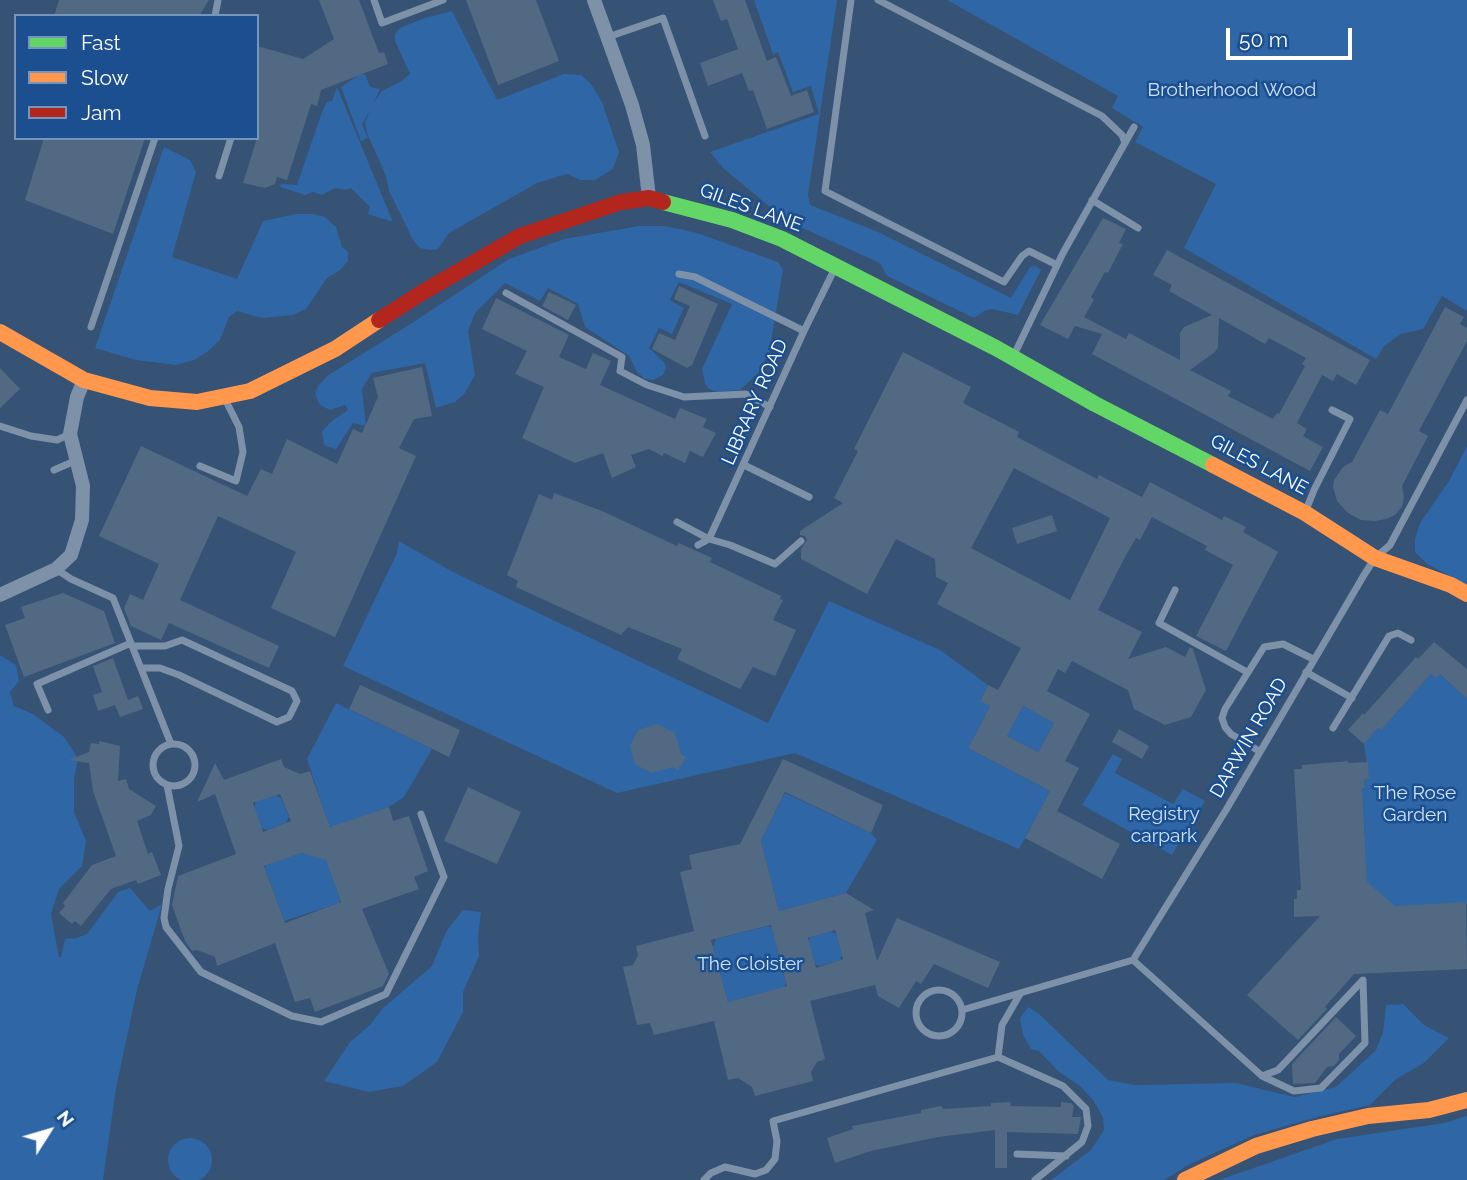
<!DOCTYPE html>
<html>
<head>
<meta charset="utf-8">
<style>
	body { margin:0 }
	#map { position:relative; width:1467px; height:1180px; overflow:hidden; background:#365274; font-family:Raleway,sans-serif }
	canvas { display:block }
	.legend { position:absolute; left:14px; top:14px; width:245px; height:126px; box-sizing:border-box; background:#1b4f8f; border:2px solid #7695bc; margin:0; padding:9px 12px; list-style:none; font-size:21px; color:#fff }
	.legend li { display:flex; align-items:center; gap:14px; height:35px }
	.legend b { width:35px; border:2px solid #7695bc }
	.north { position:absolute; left:14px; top:1096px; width:70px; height:70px; -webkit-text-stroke:5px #1b4f8f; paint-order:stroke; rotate:53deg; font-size:19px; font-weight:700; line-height:28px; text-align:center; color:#fff }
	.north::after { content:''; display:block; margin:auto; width:24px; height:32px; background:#fff; clip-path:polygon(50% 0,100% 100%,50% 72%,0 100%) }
	.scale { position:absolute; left:1226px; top:28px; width:126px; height:32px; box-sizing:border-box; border:4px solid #fff; border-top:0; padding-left:9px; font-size:21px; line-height:24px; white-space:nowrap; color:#fff; -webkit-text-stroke:5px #1b4f8f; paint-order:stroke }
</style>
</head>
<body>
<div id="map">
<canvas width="1467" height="1180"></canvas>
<ul class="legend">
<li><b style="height:9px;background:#63d668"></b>Fast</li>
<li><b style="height:9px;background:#ff974d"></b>Slow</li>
<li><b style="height:9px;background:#b3261e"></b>Jam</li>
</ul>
<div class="north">N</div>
<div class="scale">50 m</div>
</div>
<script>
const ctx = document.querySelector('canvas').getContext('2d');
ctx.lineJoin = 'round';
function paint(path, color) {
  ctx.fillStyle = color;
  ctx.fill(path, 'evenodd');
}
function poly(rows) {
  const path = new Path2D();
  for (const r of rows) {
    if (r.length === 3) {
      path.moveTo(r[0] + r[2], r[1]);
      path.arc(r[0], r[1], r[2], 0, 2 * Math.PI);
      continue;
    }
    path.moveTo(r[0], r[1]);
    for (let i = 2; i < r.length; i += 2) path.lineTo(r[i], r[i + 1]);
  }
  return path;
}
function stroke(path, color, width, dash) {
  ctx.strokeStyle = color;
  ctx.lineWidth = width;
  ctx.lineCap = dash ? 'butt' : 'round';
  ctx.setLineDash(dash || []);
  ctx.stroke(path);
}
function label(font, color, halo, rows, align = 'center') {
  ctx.font = font + ' Raleway,sans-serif';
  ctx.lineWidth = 5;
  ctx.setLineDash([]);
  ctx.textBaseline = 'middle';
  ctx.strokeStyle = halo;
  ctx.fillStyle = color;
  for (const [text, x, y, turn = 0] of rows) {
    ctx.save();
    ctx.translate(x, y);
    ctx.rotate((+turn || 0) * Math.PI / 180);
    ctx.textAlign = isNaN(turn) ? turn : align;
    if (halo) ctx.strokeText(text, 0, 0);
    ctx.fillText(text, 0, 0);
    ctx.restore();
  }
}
paint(poly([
	[754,0,837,0,808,195,810,205,876,231,1011,298,1030,267,1036,266,1041,270,1018,315,992,309,984,311,974,318,887,276,880,263,787,221,723,168,710,152,819,114,811,86,793,92,778,52,773,54],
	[947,0,1467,0,1467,311,1442,296,1423,329,1401,334,1384,346,1376,359,1184,248,1216,184,1135,142,1143,127,1112,108,1118,96],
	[452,11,497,100,564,74,581,75,591,84,602,102,619,152,613,169,595,180,580,180,567,174,537,183,449,233,438,249,430,250,420,248,413,240,389,191,386,176,367,133,365,122,370,111,362,124,368,138,361,141,341,87,359,75,365,74,370,87,380,89,374,102,382,91,400,82,410,74,395,41,395,34,400,28,425,18],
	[337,87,393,222,368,214,370,207,351,188,345,190,335,188,322,195,313,192,305,195,280,187,281,184,297,185,322,112,327,102,332,101],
	[164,147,190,160,196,172,172,257,237,279,263,221,296,214,313,214,325,217,336,227,342,247,348,252,348,261,340,270,327,278,306,309,293,315,262,318,237,311,229,317,220,340,207,352,194,360,176,365,136,360,95,348],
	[639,226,665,226,697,233,778,262,783,270,769,353,759,372,740,390,717,392,709,389,705,384,702,369,732,304,679,282,670,300,684,308,672,334,659,328,649,348,664,362,666,368,663,375,653,380,645,379,637,372,629,356,585,327,578,304,548,288,540,301,505,283,475,313,468,331,475,375,465,393,455,402,436,408,425,363,372,373,362,389,366,426,353,423,336,449,324,445,322,431,332,421,348,410,345,405,330,410,320,405,315,394,318,386,327,376,412,323,509,259,564,239],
	[1467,446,1467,585,1427,564,1415,552,1415,539,1420,523,1449,481],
	[399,541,453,572,768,723,829,601,940,650,988,685,980,700,990,706,968,748,1050,791,1019,849,795,753,617,793,343,666,397,553],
	[0,655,16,665,19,681,10,692,14,706,33,714,64,737,78,758,74,779,74,812,86,841,82,866,59,889,51,914,59,957,61,957,65,939,76,938,87,934,118,892,130,888,150,911,162,904,137,990,116,1088,103,1180,0,1180],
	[1431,674,1436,678,1440,674,1467,699,1467,905,1466,902,1398,915,1354,888,1367,878,1363,864,1366,864,1366,857,1356,857,1365,848,1361,834,1365,834,1364,826,1353,789,1365,788,1364,780,1369,779,1364,744,1378,728,1381,730],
	[336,703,432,749,404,797,389,807,332,827,329,825,307,759],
	[1023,706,1054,723,1038,752,1007,736],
	[1113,754,1122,759,1115,773,1173,804,1183,789,1205,801,1172,855,1082,805],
	[785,793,871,833,877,840,846,893,779,911,761,841],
	[276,795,281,798,289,817,286,823,268,830,261,828,254,808,256,802],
	[317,848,323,850,340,900,339,903,284,921,265,868,266,865],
	[463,910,481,912,478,937,479,956,463,992,463,1012,437,1062,403,1086,369,1092,324,1081,350,1042,370,1025,383,1008,432,966,447,930],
	[768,926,772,928,786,983,784,987,728,1002,713,947,716,939],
	[831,931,836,934,842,955,840,960,820,966,815,964,808,941,811,937],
	[1403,1004,1424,1025,1449,1038,1424,1063,1396,1079,1370,1105,1317,1117,1254,1135,1192,1163,1164,1180,1051,1180,1091,1150,1104,1130,1103,1118,1094,1101,1080,1086,1058,1071,1039,1051,1031,1049,1023,1035,1020,1018,1028,1007,1038,1013,1108,1080,1135,1085,1236,1083,1295,1097,1336,1087,1376,1050,1383,1032,1386,1005],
	[1467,1116,1467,1180,1219,1180,1337,1139,1444,1123],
	[190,1160,22]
]), '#2f66a5');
paint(poly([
	[59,0,209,0,199,16,54,16],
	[319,0,359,0,379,53,384,52,388,64,321,90,317,106,311,104,287,180,277,177,275,184,265,188,243,183,257,138,257,46,303,59,334,39],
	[466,0,536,0,559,61,498,85],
	[713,0,745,0,767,61,776,57,791,96,807,90,814,112,767,129,753,90,749,91,742,73,708,86,700,63,738,49,727,19,721,21],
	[44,138,145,138,113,234,25,200],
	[1103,218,1126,229,1119,243,1123,244,1108,273,1105,272,1091,297,1094,300,1084,317,1126,339,1129,333,1180,360,1180,333,1184,327,1212,315,1169,291,1172,285,1153,275,1167,250,1370,360,1356,385,1337,374,1333,381,1322,375,1297,423,1307,429,1303,436,1323,447,1310,471,1092,354,1102,334,1075,326,1068,339,1040,325],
	[1219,318,1265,344,1269,338,1306,358,1302,364,1305,366,1279,414,1277,413,1273,419,1228,396,1231,391,1190,370,1215,352,1218,347],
	[679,286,718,304,692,365,687,368,652,349,659,333,675,340,690,306,674,299],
	[549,292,576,305,568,320,542,306],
	[496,298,569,335,559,357,586,369,593,353,611,361,600,385,675,419,680,408,707,419,703,427,716,433,703,457,690,451,685,463,664,453,662,456,649,449,631,455,636,467,612,478,603,453,575,463,522,438,544,387,515,374,527,351,482,329],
	[1445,307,1464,317,1460,324,1467,328,1467,341,1419,431,1428,436,1402,486,1404,497,1402,507,1395,515,1386,519,1375,521,1361,520,1348,513,1337,501,1333,487,1334,480,1343,467,1352,462,1380,410,1388,414],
	[903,352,971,387,963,403,1019,432,1017,437,1097,479,1099,475,1142,497,1150,482,1222,520,1224,516,1246,527,1243,532,1278,552,1226,651,1196,636,1233,565,1205,550,1207,546,1152,517,1140,540,1136,538,1125,557,1098,610,1142,632,1128,659,1166,647,1185,657,1190,647,1193,649,1206,690,1191,717,1165,725,1134,709,1128,690,1114,683,1072,661,1065,673,1058,669,1047,691,1090,714,1065,761,1079,768,1057,811,1120,844,1102,879,1025,838,1050,791,968,748,990,706,980,701,988,685,998,690,1021,648,937,604,948,583,936,577,935,559,896,539,867,594,801,559,801,549,807,540,805,536,800,535,800,531,843,503,834,498,858,451,854,449],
	[1014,468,1110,518,1070,600,971,548],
	[1023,706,1054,723,1038,752,1007,736],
	[422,367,432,416,414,419,399,448,416,456,335,637,271,608,296,552,218,516,180,600,279,646,269,668,169,623,161,640,131,626,124,608,130,594,143,600,159,564,99,536,141,446,247,496,261,469,272,474,287,439,337,464,353,429,362,433,378,397,373,378],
	[0,368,20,389,0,408],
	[554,493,602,511,677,546,679,543,712,558,710,562,781,596,780,599,783,600,773,620,796,630,775,676,753,667,740,689,677,659,682,649,628,627,621,635,516,587,518,581,507,575,539,494,552,500],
	[1052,515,1057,531,1017,544,1012,528],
	[63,593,104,611,115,643,24,677,5,625,25,618,21,607],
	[1434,642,1467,669,1467,699,1440,674,1436,678,1431,674,1381,730,1378,728,1364,744,1348,730,1363,713,1364,715,1416,657,1418,659],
	[113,658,128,700,138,696,143,709,120,717,115,705,98,711,93,695,102,692,93,666],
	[360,685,460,730,449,757,349,709],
	[657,724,675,733,681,754,686,757,678,770,673,767,651,773,635,764,630,746,638,730],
	[1119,729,1149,746,1142,759,1112,742],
	[99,741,120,746,118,781,126,779,129,789,156,806,151,815,137,821,148,854,152,852,161,875,138,884,136,880,111,889,81,926,75,921,72,924,59,913,65,906,63,903,92,865,116,856,93,791,89,763,69,760,89,752,91,743,99,744],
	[281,759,284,767,300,774,310,771,330,827,389,807,393,821,409,816,428,871,414,877,419,889,362,909,389,974,383,986,315,1012,310,998,295,1002,275,943,217,966,215,957,197,950,192,951,185,941,172,905,178,876,236,854,215,794,197,802,215,763,224,780],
	[280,794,291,821,263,832,253,803],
	[302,853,326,860,341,902,285,923,264,866],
	[783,759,883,805,871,833,785,792,761,841,779,911,846,893,874,910,865,913,877,961,897,918,1000,962,988,988,934,964,921,984,916,981,899,1008,878,996,875,985,810,1001,825,1059,817,1062,811,1072,813,1081,755,1096,752,1087,738,1078,728,1080,714,1021,654,1035,650,1023,637,1025,623,967,633,965,638,955,636,946,694,931,680,872,692,869,689,855,740,844],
	[771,925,787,986,728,1002,711,940],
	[835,930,843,959,816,968,808,938],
	[1349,761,1347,763,1368,762,1369,779,1364,780,1365,788,1362,788,1367,882,1395,906,1466,902,1467,969,1354,974,1325,1007,1327,1009,1298,1040,1247,995,1320,916,1294,917,1294,899,1297,899,1297,890,1301,890,1294,769,1302,769,1302,765],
	[468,787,521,812,497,864,444,841],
	[1336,1017,1356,1036,1339,1054,1339,1060,1334,1066,1327,1067,1315,1083,1293,1084,1292,1064],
	[1010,1102,1011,1106,1061,1107,1061,1102,1071,1103,1074,1106,1072,1117,1081,1117,1078,1134,1007,1132,1007,1168,995,1168,995,1130,938,1137,871,1151,835,1163,827,1138,853,1129,852,1126,921,1113,921,1110,941,1106,943,1109,991,1106,991,1103]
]), '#526984');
stroke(poly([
	[374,0,382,23,443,0],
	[851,0,825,191,1004,282,1022,256,1029,251,1057,265],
	[878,0,1102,116,1122,135,1125,143],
	[215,16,218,0],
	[608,37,663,18,705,136],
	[219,176,231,138],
	[1092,200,1138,228],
	[679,274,695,277,804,331],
	[506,293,622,357,620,371,647,385,684,397,746,394,770,407],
	[91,327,155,138],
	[1013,357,1063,253,1134,127],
	[0,426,31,436,57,440,70,434],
	[744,465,809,497],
	[200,466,236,481,243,452,239,427,226,401],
	[54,470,77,460],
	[1306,510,1314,490,1350,419,1332,410],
	[677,522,709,539,730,545,775,564,801,541],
	[698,545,709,539,804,331,835,268],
	[56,569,71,579,113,598,171,744],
	[1175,590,1159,623,1247,672],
	[132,646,165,646,182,640,292,691,297,701,289,717,277,722,179,675,160,668,141,668],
	[1306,672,1352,698],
	[48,710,37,684,131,643],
	[1333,728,1389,636,1398,633,1411,640],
	[174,765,21],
	[1259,751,1231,734,1225,727,1222,718,1225,709,1264,647,1283,644,1313,659],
	[167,785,179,846,168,889,164,918,166,927,201,972,292,1016,321,1022,386,994,444,877,421,814],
	[1133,960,1262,1076,1294,1091,1321,1088,1365,1043,1363,980,1278,1070,1262,1076],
	[939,1013,23],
	[962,1010,1133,960,1226,810,1364,575,1375,558,1390,545,1467,400],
	[998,1057,1063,1086,1086,1109,1088,1126,1082,1142,1035,1180],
	[1017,1154,1066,1156],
	[704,1180,711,1173,725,1167,755,1174,766,1170,775,1159,777,1141,773,1121,998,1057,1002,1025,1020,994]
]), '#7d92a8', 7);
stroke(poly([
	[594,0,632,105,643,145,649,198],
	[0,595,56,569,71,555,82,520,83,486,70,434,77,397,84,380]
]), '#7d92a8', 14);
stroke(poly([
	[663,202,732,220,782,239,996,348,1095,404,1213,465]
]), '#63d668', 16);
stroke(poly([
	[0,332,84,380,150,398,197,402,250,391,335,349,379,320],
	[1213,465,1305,513,1375,558,1451,585,1467,594],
	[1185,1180,1256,1146,1312,1129,1368,1116,1429,1110,1467,1100]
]), '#ff974d', 16);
stroke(poly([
	[379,320,423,292,520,236,621,202,649,198,663,202]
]), '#b3261e', 16);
label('19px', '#cfe3fa', '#1b4f8f', [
	["Brotherhood Wood",1232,90],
	["The Rose",1415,793],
	["Garden",1415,815],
	["Registry",1164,814],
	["carpark",1164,836],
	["The Cloister",750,964]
]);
label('19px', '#fff', '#1b4f8f', [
	["GILES LANE",751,208,20],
	["LIBRARY ROAD",755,402,-66],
	["GILES LANE",1259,465,28],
	["DARWIN ROAD",1249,738,-60]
]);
</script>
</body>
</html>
